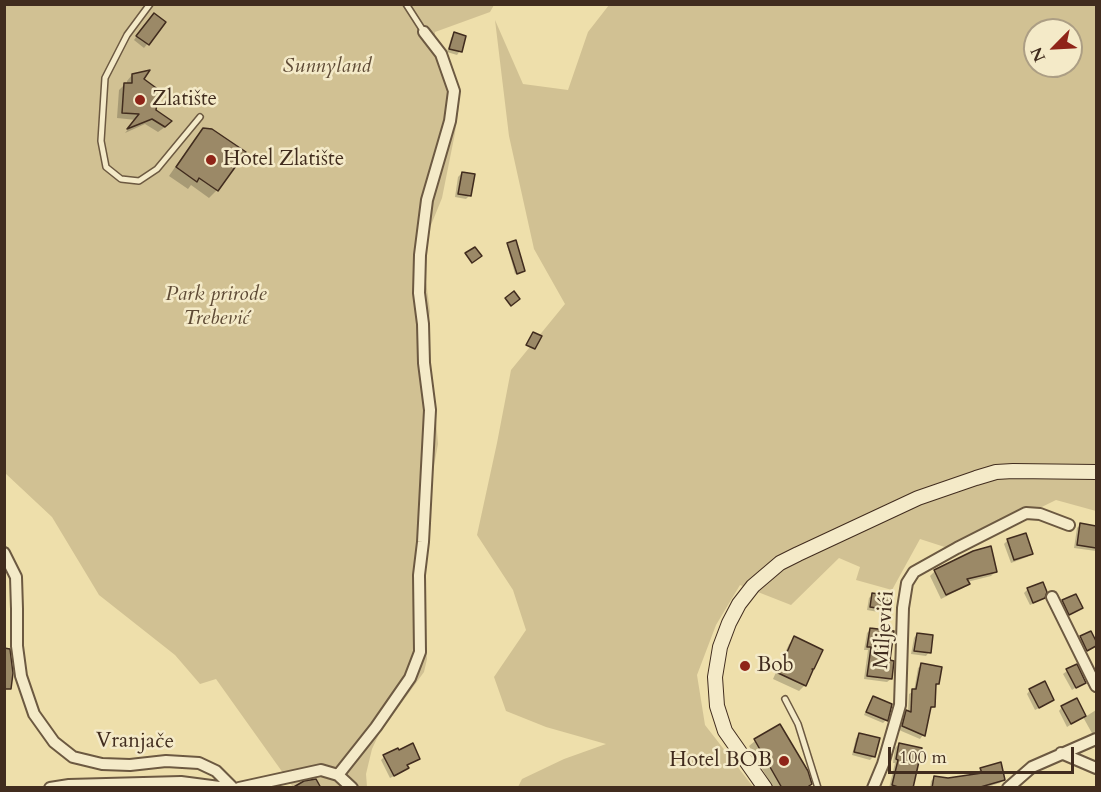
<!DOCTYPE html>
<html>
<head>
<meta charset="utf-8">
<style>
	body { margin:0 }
	#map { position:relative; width:1101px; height:792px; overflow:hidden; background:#eedfab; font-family:Cardo,serif }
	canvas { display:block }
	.frame { position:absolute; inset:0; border:6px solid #412c1e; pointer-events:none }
	.north { position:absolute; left:1023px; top:18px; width:60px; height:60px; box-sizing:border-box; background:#f4eac8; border:2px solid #ac9e84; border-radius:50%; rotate:246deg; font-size:16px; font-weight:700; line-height:24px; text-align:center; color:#412c1e }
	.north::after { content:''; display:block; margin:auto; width:21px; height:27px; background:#8f2418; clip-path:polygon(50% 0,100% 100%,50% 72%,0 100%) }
	.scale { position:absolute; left:888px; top:747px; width:186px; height:27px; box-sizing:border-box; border:3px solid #412c1e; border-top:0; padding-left:8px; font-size:18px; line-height:21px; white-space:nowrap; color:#412c1e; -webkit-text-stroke:4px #f4eac8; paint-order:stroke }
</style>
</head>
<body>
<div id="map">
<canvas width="1101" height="792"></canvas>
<div class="frame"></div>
<div class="north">N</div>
<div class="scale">100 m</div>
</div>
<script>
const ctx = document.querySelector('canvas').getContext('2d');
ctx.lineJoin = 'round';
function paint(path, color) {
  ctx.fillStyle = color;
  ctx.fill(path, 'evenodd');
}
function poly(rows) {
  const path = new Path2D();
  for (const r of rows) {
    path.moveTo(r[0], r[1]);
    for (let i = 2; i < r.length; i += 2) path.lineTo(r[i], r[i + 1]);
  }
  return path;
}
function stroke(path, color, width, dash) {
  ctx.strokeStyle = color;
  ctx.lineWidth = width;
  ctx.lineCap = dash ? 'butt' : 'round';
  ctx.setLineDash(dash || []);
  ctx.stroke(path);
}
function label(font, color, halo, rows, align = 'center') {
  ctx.font = font + ' Cardo,serif';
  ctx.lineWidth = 5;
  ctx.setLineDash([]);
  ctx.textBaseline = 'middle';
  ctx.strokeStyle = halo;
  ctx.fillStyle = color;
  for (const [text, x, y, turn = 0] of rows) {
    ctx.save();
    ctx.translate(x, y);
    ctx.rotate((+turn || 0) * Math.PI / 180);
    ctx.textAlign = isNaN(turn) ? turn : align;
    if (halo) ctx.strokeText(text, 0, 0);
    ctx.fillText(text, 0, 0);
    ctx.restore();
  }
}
paint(poly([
	[4,5,494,5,490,12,435,32,435,44,456,91,459,106,455,133,442,198,427,235,422,252,430,311,426,345,434,395,438,444,431,482,424,561,424,616,427,659,424,672,379,734,372,749,366,774,367,787,293,787,216,679,200,684,175,655,99,595,52,517,5,473],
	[609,5,1096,5,1096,511,1056,500,954,550,920,539,892,590,856,580,860,567,839,558,791,605,740,585,716,625,697,675,705,725,754,788,518,787,522,779,564,759,606,744,546,727,506,711,494,677,526,630,513,590,477,535,497,443,511,370,565,304,534,249,509,136,495,20,523,84,568,90,588,32],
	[1035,30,1071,30,1071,66,1035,66]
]), '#d1c193');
paint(poly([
	[150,18,164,23,144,48,134,40],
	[454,34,460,51,457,55,447,52,451,38],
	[132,75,142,79,154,111,165,127,158,132,145,124,125,133,136,120,117,118,119,90,125,84,127,84,127,81],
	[203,130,217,190,209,198,191,185,188,189,169,176,195,138],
	[462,173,470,195,466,199,455,197,458,177],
	[508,244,524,271,522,272,515,274,507,245],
	[1080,525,1096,527,1096,551,1074,548,1077,528],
	[1008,540,1031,554,1027,557,1011,563,1004,544],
	[935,571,996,571,991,576,967,582,968,583,963,588,941,599,930,576],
	[1028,589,1043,597,1039,601,1030,605,1024,593],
	[872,595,887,609,884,613,867,610,869,598],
	[1063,601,1081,608,1077,611,1065,617,1059,605],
	[870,630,888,662,891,679,887,682,864,679,868,650,864,650,867,633],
	[1090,633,1096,645,1083,653,1077,641],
	[917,634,929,652,926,656,911,654,914,638],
	[795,638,811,670,805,685,799,691,773,679,789,644],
	[922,665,938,684,935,687,934,707,928,710,923,735,920,739,899,730,903,715,907,712,908,712,909,694,914,691,918,668],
	[1067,671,1084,682,1072,690,1063,674],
	[1030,690,1053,699,1049,703,1035,710,1027,694],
	[873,697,886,720,883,723,864,715,870,701],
	[1076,700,1085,717,1096,710,1096,735,1093,735,1083,717,1067,727,1059,711,1062,707],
	[780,726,806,788,773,788,749,746,755,741],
	[859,735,874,756,870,760,852,755,856,738],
	[899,744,911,788,889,788,895,763,893,763,895,748],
	[384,757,418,758,415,762,406,766,407,768,403,772,390,778,381,760],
	[981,769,1004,779,1000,783,984,788,930,788,931,781,935,777,948,780,978,775,977,773]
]), '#0003');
const building = poly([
	[154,13,166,22,149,45,136,36,154,13],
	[454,32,466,36,462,52,449,49,454,32],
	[150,70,144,79,159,90,156,110,172,121,165,127,152,119,127,129,139,114,122,113,124,83,132,83,132,74,150,70],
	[203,128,212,129,246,152,218,191,199,178,197,182,176,167,203,128],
	[462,172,475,174,471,196,458,194,462,172],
	[516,240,525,271,517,274,507,243,516,240],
	[475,247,482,256,472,263,465,253,475,247],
	[514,291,520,299,511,306,505,298,514,291],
	[533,332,542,336,535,349,526,345,533,332],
	[1080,523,1096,526,1096,548,1077,545,1080,523],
	[1026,533,1033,554,1014,560,1007,539,1026,533],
	[991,546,997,572,967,579,970,584,946,595,934,570,973,551,991,546],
	[1043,582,1047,592,1045,598,1033,603,1027,588,1043,582],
	[872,593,891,596,889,610,870,607,872,593],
	[1076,594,1083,608,1069,615,1062,600,1076,594],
	[870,628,894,631,890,660,894,661,892,679,867,676,871,647,867,647,870,628],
	[1091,631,1096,641,1096,646,1087,651,1080,636,1091,631],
	[917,633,933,635,931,653,914,651,917,633],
	[794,636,823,650,814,669,812,669,813,670,806,686,778,673,794,636],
	[4,648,10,649,13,673,11,689,4,689,4,648],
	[921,663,942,667,939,684,936,684,935,707,931,707,925,736,902,726,906,710,911,712,912,689,916,689,921,663],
	[1077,664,1086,683,1076,688,1066,669,1077,664],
	[1045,681,1054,700,1039,708,1029,689,1045,681],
	[873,696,892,704,888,721,866,712,873,696],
	[1077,698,1086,716,1071,724,1061,706,1077,698],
	[780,724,808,771,812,784,806,788,782,788,754,739,780,724],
	[859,733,880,738,875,757,854,752,859,733],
	[413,743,420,759,407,765,409,768,394,776,383,755,398,748,399,750,413,743],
	[899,743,922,748,913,788,901,788,892,785,898,760,896,759,899,743],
	[1001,762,1005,780,977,788,932,788,934,776,948,778,982,773,980,768,1001,762],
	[316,779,321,788,292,788,304,781,316,779]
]);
paint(building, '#9b8967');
stroke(building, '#412c1e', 1.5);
const service = poly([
	[150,4,127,35,105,78,101,141,106,167,121,179,139,181,157,169,200,117],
	[406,4,424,32],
	[785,699,798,724,818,788]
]);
const minor = poly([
	[4,553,16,577,17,609,17,646,21,676,34,714,54,742,73,757,102,764,130,765,166,761,199,763,216,771,233,788],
	[1052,597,1096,686],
	[1061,753,1096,768],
	[338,775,376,727,410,678,420,652,419,575,423,542,430,410,424,363,423,324,419,293,420,255,427,200,450,121,454,91,441,54,424,32],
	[50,788,69,785,181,782,227,788],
	[239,788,321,770,338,775,352,788],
	[873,788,883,764,900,705,903,608,907,583,914,572,957,548,1026,513,1040,514,1069,525],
	[1008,788,1032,767,1096,739]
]);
const secondary = poly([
	[765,788,725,731,717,706,715,677,720,647,729,623,739,604,753,586,780,563,798,554,918,498,976,478,996,472,1013,471,1096,472]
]);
stroke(service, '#6c5941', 8);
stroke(minor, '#6c5941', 14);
stroke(secondary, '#412c1e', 16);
stroke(service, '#f4eac8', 5);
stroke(minor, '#f4eac8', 10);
stroke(secondary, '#f4eac8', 14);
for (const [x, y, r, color] of [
	[140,100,6,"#8f2418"],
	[211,160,6,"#8f2418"],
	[745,666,6,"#8f2418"],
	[784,761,6,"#8f2418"]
]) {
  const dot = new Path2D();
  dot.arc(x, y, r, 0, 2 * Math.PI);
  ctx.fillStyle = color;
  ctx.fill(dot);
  stroke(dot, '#f4eac8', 2);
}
label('italic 21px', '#5e4a35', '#f4eac8', [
	["Sunnyland",327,67],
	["Park prirode",216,295],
	["Trebević",216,319]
]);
label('21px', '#412c1e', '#f4eac8', [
	["Zlatište",152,100],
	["Hotel Zlatište",223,160],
	["Bob",757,666],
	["Hotel BOB",772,761,"right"]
], 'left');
label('21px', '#412c1e', '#f4eac8', [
	["Miljevići",885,630,-86],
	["Vranjače",135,742,1]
]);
</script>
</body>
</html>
